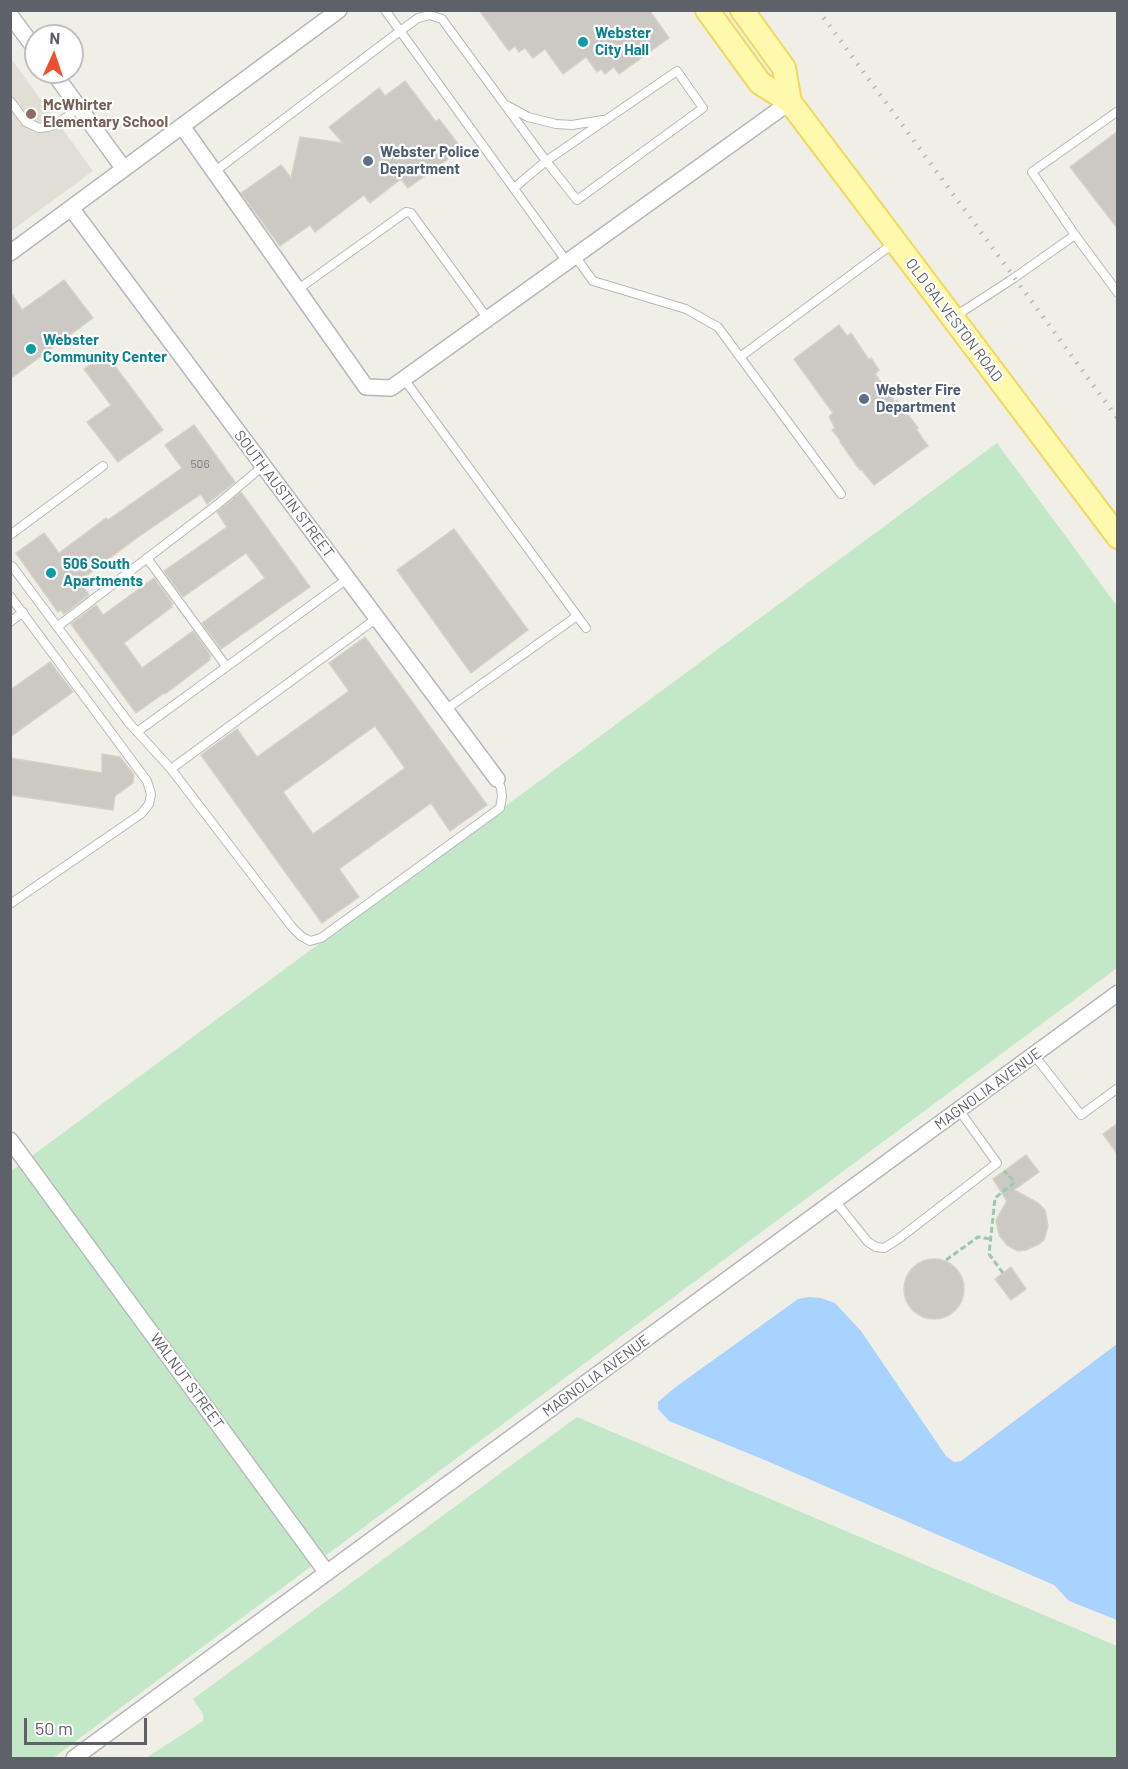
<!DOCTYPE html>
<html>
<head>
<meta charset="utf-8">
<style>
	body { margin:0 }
	#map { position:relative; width:1128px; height:1769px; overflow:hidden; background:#f0efe7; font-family:Barlow,sans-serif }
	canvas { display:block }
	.frame { position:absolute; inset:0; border:12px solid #5e6167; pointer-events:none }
	.north { position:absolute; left:24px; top:24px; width:60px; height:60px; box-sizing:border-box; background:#fff; border:2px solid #bfc0c2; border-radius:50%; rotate:3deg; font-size:16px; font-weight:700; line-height:24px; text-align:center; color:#5e6167 }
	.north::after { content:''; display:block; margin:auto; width:21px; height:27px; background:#ec5031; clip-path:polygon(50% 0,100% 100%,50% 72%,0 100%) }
	.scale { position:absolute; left:24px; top:1718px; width:123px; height:27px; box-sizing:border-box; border:3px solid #5e6167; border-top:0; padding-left:8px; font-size:18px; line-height:21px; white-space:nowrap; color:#5e6167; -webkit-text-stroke:4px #fff; paint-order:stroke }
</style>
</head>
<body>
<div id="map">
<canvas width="1128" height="1769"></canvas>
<div class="frame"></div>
<div class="north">N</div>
<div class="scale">50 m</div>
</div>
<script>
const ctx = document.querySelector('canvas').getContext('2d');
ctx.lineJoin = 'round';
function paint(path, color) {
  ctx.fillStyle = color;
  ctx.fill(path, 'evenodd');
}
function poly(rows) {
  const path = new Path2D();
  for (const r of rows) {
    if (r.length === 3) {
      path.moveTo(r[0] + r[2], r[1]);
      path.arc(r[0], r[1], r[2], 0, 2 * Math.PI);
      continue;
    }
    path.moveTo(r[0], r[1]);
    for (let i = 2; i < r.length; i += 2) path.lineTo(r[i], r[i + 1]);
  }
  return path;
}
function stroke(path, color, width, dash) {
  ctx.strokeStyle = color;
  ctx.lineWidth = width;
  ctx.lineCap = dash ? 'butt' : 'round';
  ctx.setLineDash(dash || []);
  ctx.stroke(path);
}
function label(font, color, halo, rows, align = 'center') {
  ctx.font = font + ' Barlow,sans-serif';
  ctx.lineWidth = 4.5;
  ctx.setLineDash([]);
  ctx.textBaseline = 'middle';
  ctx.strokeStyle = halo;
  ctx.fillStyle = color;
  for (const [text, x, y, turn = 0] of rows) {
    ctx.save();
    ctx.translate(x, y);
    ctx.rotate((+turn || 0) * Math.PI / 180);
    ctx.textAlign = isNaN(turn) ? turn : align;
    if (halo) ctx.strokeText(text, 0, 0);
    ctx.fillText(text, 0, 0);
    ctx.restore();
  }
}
paint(poly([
	[10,57,93,171,11,231,10,231]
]), '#e0ded5');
paint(poly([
	[997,443,1117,606,1117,968,53,1758,11,1758,10,1172],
	[577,1417,1117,1646,1117,1758,146,1758,203,1721,203,1714,193,1699]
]), '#c3e8c7');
paint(poly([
	[809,1297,821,1298,835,1303,861,1331,946,1456,954,1462,961,1461,1117,1344,1117,1620,1069,1601,1054,1585,767,1461,669,1421,658,1409,658,1402,673,1389,798,1299]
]), '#a8d2ff');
const building = poly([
	[479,10,649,10,669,38,619,74,614,67,605,74,601,69,597,72,586,57,563,74,545,49,533,58,525,48,519,52,515,46,509,51,479,10],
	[405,81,436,122,439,119,462,149,408,188,401,179,370,203,364,195,315,232,310,225,280,246,241,193,281,165,291,178,300,137,343,143,329,127,379,88,385,96,405,81],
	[1118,131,1118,229,1070,167,1118,131],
	[64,280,93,318,10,379,10,291,22,310,64,280],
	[839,325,847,336,851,333,869,360,871,358,879,370,875,374,895,402,897,400,918,428,916,429,928,446,874,485,861,469,860,470,840,442,841,441,832,430,835,428,829,417,833,413,794,359,839,325],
	[105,353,163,430,118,462,87,422,111,405,84,369,105,353],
	[194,425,235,482,207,504,201,494,138,537,79,581,89,595,64,614,61,610,58,612,16,553,44,533,59,553,106,518,108,520,182,468,165,445,194,425],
	[241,492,310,587,221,649,202,623,265,578,246,553,183,597,164,571,227,527,217,512,241,492],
	[454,529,528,630,471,673,397,570,454,529],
	[154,578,173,604,171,606,172,607,124,643,142,668,193,631,211,656,209,658,210,660,165,694,164,693,136,713,71,624,96,605,103,615,154,578],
	[365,637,487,805,450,831,431,803,339,869,359,897,322,923,201,755,237,729,257,757,349,691,329,663,365,637],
	[375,726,405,768,313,834,283,792,375,726],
	[50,662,73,692,10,737,10,690,50,662],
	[102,754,120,757,134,775,133,783,115,796,113,810,10,795,10,758,102,773,102,754],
	[1118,1123,1118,1155,1103,1134,1118,1123],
	[1026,1155,1039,1172,1014,1190,1038,1203,1045,1210,1048,1226,1044,1240,1039,1244,1026,1250,1018,1251,1007,1245,999,1235,996,1220,1007,1201,993,1179,1026,1155],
	[934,1289,30],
	[1011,1267,1026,1289,1011,1300,995,1279,1011,1267]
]);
paint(building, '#ccc9c4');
stroke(building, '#d5d2c5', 1.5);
const service = poly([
	[385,10,567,262],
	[677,71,703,108,577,200,546,161,677,71],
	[10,101,26,122,39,128,48,127,61,121,79,108],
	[508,106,528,117,556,124,572,125,603,120],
	[214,172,400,31,418,18,430,15,442,19,546,161,514,188],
	[1075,235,1118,293],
	[575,256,593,281,686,309,718,327,841,494],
	[297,290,406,212,411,213,488,319],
	[954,317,1014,278,1075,235,1032,172,1118,111],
	[740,357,894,243],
	[404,379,586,628],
	[10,535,103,466],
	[147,558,226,666],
	[12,566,129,723,171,769],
	[10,596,147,781,151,794,149,804,141,814,10,904],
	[377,618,171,769,292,927,301,936,310,941,321,938,500,808,502,797,501,788,497,779],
	[10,622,23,612],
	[57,627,218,504,263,466],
	[445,710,577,616],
	[137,732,347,579],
	[1034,1055,1081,1115,1118,1088],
	[835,1201,868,1242,876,1247,884,1248,897,1240,997,1163,959,1110]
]);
const minor = poly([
	[10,15,36,50],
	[53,72,124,169],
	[182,126,366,387,391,388,790,102],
	[71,208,497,779],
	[10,253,339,10],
	[10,1140,327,1573],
	[74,1758,1118,993]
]);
const primary = poly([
	[707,10,760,83,790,102,1118,537],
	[742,10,784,68,790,102]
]);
stroke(service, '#b7b8bd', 10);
stroke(minor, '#b7b8bd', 18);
stroke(primary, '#f4d75d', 26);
stroke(poly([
	[946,1260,978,1237,991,1239],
	[1003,1273,989,1254,995,1198,1015,1182,1004,1171]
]), '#9cc9ad', 3, [6, 3]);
stroke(service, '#fff', 8);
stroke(minor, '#fff', 15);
stroke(primary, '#fff9ad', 22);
stroke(poly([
	[818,10,1118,419]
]), '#b7b8b8', 4.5, [1.5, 8]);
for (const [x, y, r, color] of [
	[583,42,6,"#0f9aa8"],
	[31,114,6,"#8d6e63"],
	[368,161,6,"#5c6f8a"],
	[31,349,6,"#0f9aa8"],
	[864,399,6,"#5c6f8a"],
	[51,573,6,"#0f9aa8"]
]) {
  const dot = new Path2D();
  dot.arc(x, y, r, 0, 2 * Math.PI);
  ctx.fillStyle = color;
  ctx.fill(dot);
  stroke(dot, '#fff', 2);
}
label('12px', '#7a7b7e', null, [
	["506",200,464]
]);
label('bold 15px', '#0d838f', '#fff', [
	["Webster",595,33],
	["City Hall",595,50],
	["Webster",43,340],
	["Community Center",43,357],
	["506 South",63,564],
	["Apartments",63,581]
], 'left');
label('bold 15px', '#785e54', '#fff', [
	["McWhirter",43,105],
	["Elementary School",43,122]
], 'left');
label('bold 15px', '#4e5e75', '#fff', [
	["Webster Police",380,152],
	["Department",380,169],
	["Webster Fire",876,390],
	["Department",876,407]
], 'left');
label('15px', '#5e6167', '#fff', [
	["OLD GALVESTON ROAD",954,320,53],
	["SOUTH AUSTIN STREET",284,494,53],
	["MAGNOLIA AVENUE",988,1089,-36],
	["MAGNOLIA AVENUE",596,1376,-36],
	["WALNUT STREET",187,1381,54]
]);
</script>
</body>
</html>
